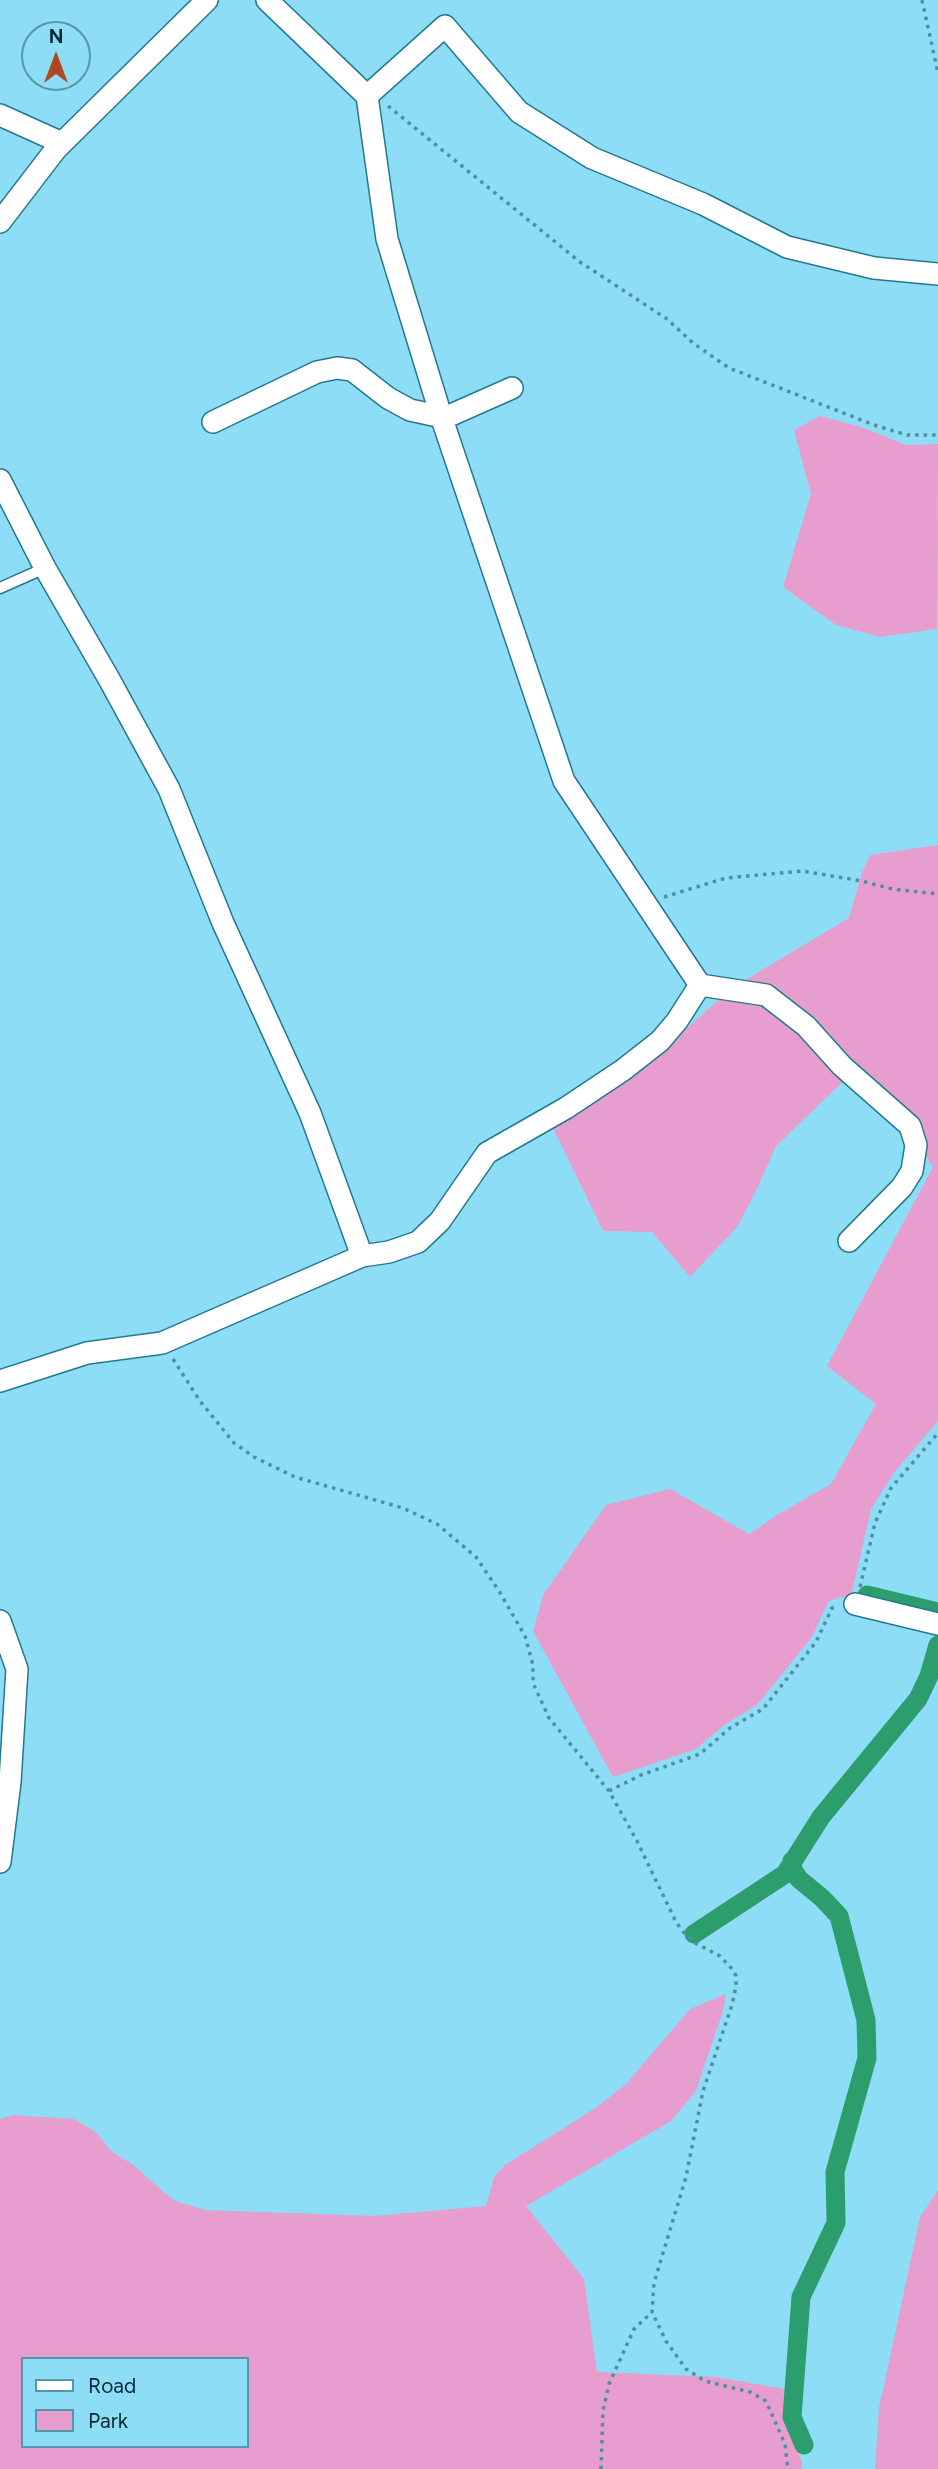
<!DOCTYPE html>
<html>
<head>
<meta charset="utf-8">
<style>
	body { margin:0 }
	#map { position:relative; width:938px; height:2469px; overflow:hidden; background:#8dddf6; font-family:Figtree,sans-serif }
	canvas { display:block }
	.legend { position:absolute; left:21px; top:2357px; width:228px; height:91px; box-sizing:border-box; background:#8dddf6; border:2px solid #5795a8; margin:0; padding:9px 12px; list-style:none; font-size:21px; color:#062933 }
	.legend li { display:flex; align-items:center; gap:14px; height:35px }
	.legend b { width:35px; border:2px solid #5795a8 }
	.north { position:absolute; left:21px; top:21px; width:70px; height:70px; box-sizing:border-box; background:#8dddf6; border:2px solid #5795a8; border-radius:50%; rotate:0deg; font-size:19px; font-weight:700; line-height:28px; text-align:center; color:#062933 }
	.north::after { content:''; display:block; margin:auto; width:24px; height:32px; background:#af4921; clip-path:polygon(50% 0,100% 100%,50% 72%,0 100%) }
</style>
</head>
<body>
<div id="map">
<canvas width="938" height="2469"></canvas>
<ul class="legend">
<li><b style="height:9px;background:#fff"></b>Road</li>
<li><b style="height:19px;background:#e79ece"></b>Park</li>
</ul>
<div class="north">N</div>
</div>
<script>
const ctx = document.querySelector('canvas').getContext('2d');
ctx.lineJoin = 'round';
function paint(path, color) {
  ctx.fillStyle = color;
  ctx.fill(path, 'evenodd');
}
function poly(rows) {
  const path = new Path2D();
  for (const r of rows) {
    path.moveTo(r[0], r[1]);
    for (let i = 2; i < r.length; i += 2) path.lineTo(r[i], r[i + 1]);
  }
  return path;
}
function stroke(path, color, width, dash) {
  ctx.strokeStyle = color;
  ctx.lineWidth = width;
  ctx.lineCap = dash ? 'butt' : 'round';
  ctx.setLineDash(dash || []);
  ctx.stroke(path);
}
paint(poly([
	[820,416,861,427,906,445,938,444,937,629,880,637,836,625,783,587,811,494,794,430],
	[938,845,938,1421,893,1474,871,1509,851,1597,839,1597,828,1602,812,1637,757,1705,724,1725,696,1749,613,1777,533,1631,543,1595,606,1505,670,1489,749,1534,777,1515,831,1484,876,1404,827,1366,933,1167,917,1141,852,1073,776,1146,754,1195,737,1227,690,1277,652,1232,603,1231,553,1128,630,1079,732,988,849,918,862,873,870,855],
	[726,1994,723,2011,696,2091,671,2121,526,2206,584,2279,597,2372,716,2377,785,2389,787,2416,802,2463,802,2469,0,2469,0,2119,13,2115,74,2119,96,2132,112,2152,132,2164,173,2200,205,2210,375,2216,486,2206,494,2177,505,2165,597,2107,626,2084,690,2009],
	[23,2359,247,2359,247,2446,23,2446],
	[938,2190,938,2469,875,2469,879,2408,920,2217]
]), '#e79ece');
stroke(poly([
	[867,1595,938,1612],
	[792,1861,793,1870,799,1879,822,1898,839,1916,866,2020,867,2058,835,2172,836,2223,801,2297,792,2417,804,2445],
	[694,1934,785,1874,821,1817,918,1699,929,1676,938,1645]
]), '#2c9d6c', 19);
const lane = poly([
	[0,588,45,568]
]);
const street = poly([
	[267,0,367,96,387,239,442,419,564,781,700,985,766,995,806,1026,842,1066,910,1126,916,1145,912,1171,902,1187,849,1241],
	[367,96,445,26,519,112,592,158,703,204,787,247,874,268,938,274],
	[0,115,62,143],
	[0,222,56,149,207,0],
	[442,419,512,388],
	[213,422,317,372,337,368,352,370,388,398,410,410,442,417],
	[0,480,45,568,109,679,169,789,223,923,310,1113,362,1256],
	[0,1381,87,1353,162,1343,362,1256,389,1252,418,1242,440,1221,487,1153,566,1108,623,1070,660,1041,677,1021,700,985],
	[855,1604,938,1624],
	[0,1621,17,1669,10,1782,0,1862]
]);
stroke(lane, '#237990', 13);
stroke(street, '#237990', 24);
stroke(poly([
	[922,0,938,73],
	[388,106,580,262,667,319,693,343,729,368,874,425,907,435,938,435],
	[664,897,726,878,802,871,862,881,892,889,938,894],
	[173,1359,200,1401,234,1443,254,1457,295,1477,403,1508,437,1524,476,1557,499,1591,525,1636,533,1665,533,1683,549,1718,609,1791,637,1841,676,1922,685,1934,695,1943,720,1956,733,1970,736,1976,736,1986,732,2005,703,2091,686,2177,654,2283,652,2312,666,2341,686,2369,705,2381,750,2392,766,2401,785,2444,788,2469],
	[860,1587,875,1523,891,1488,938,1433],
	[609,1791,641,1775,700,1754,730,1728,763,1709,816,1642,832,1608,838,1605],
	[601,2469,603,2411,609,2384,634,2329,652,2312]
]), '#528ea1', 3.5, [3.5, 5]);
stroke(lane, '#fff', 10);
stroke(street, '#fff', 21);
</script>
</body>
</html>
